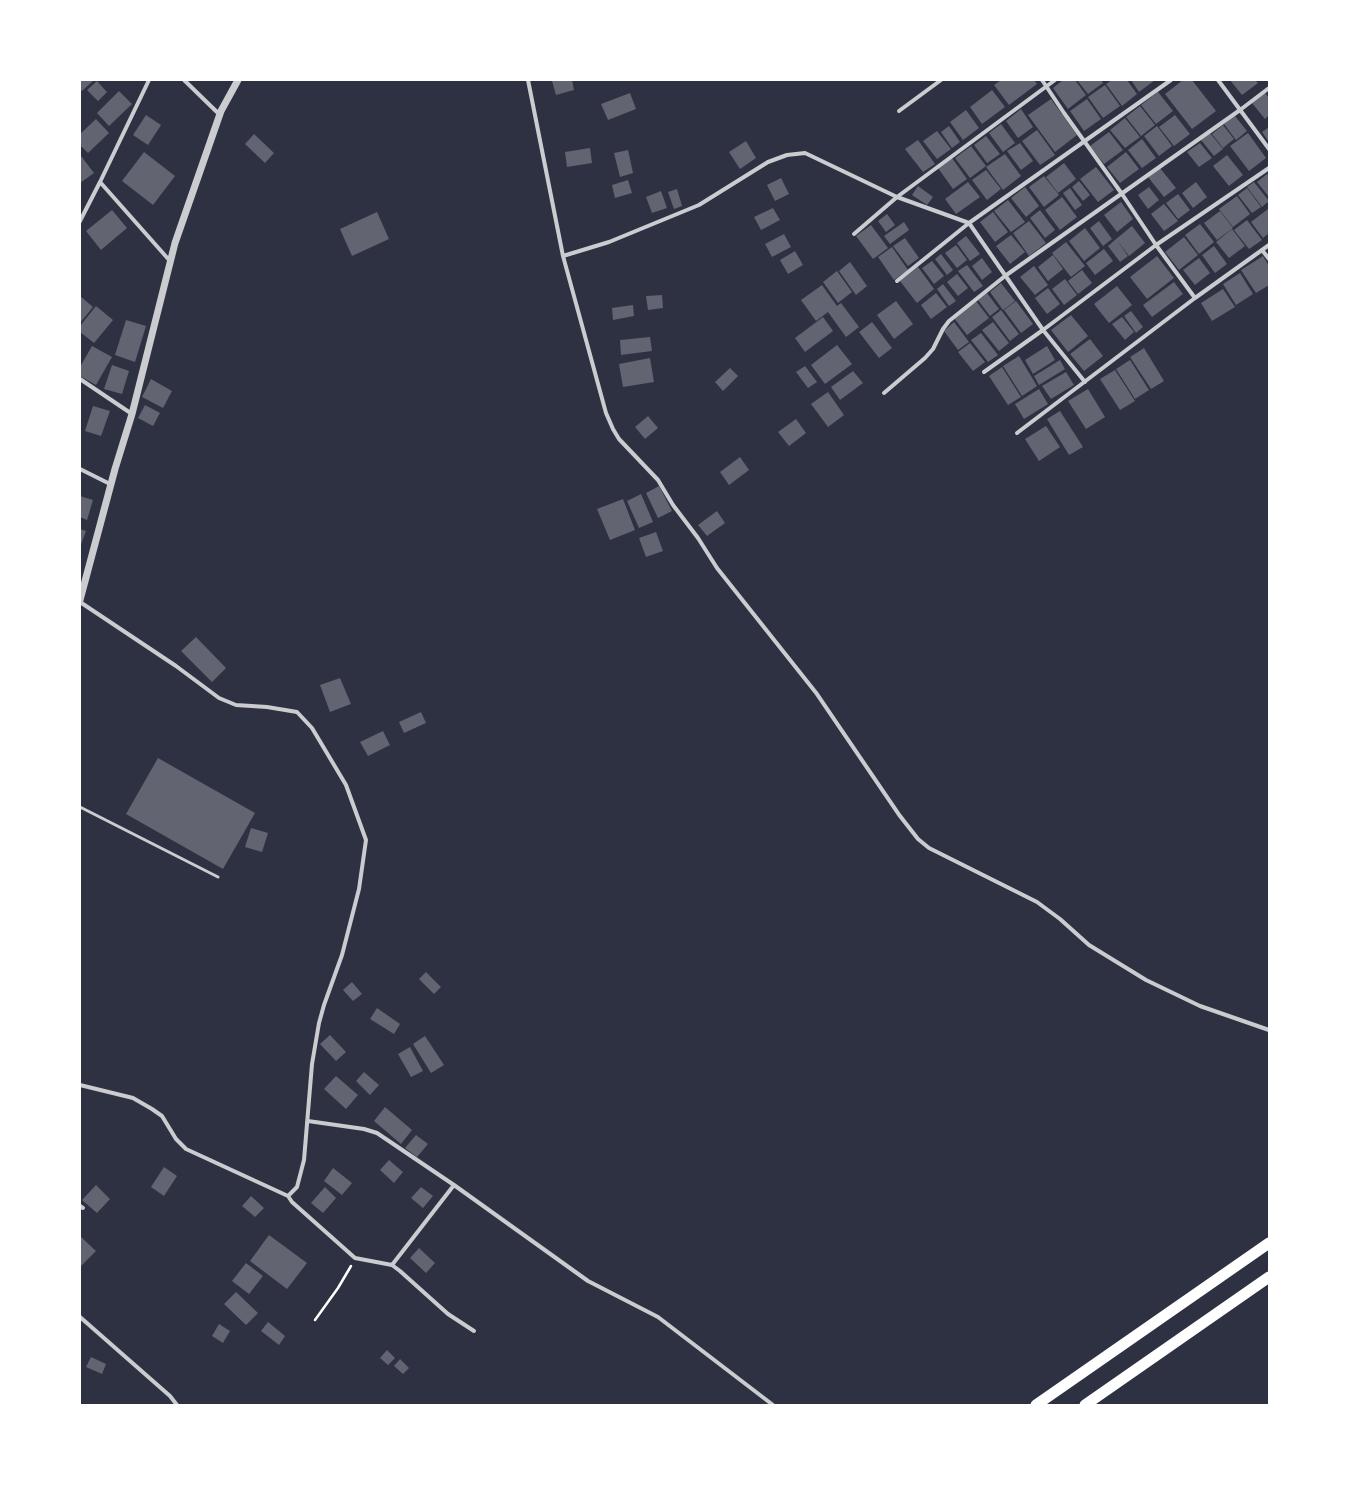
<!DOCTYPE html>
<html>
<head>
<meta charset="utf-8">
<style>
	body { margin:0 }
	#map { position:relative; width:1349px; height:1485px; overflow:hidden; background:#2d3142; font-family:"Open Sans",sans-serif }
	canvas { display:block }
	.frame { position:absolute; inset:0; border:81px solid #fff; pointer-events:none }
</style>
</head>
<body>
<div id="map">
<canvas width="1349" height="1485"></canvas>
<div class="frame"></div>
</div>
<script>
const ctx = document.querySelector('canvas').getContext('2d');
ctx.lineJoin = 'round';
function paint(path, color) {
  ctx.fillStyle = color;
  ctx.fill(path, 'evenodd');
}
function poly(rows) {
  const path = new Path2D();
  for (const r of rows) {
    path.moveTo(r[0], r[1]);
    for (let i = 2; i < r.length; i += 2) path.lineTo(r[i], r[i + 1]);
  }
  return path;
}
function stroke(path, color, width, dash) {
  ctx.strokeStyle = color;
  ctx.lineWidth = width;
  ctx.lineCap = dash ? 'butt' : 'round';
  ctx.setLineDash(dash || []);
  ctx.stroke(path);
}
paint(poly([
	[80,80,94,80,82,91,80,89],
	[555,80,572,80,574,90,556,95,552,81],
	[1001,80,1034,80,1037,84,1009,105,994,85],
	[1063,80,1075,80,1086,95,1068,109,1053,88],
	[1077,80,1101,80,1103,83,1088,94],
	[1112,80,1127,80,1137,94,1122,106,1106,84],
	[1131,80,1155,80,1139,92],
	[1183,80,1192,80,1216,111,1192,129,1165,94],
	[1230,80,1255,80,1258,83,1242,95],
	[97,81,107,92,98,101,87,90],
	[1105,85,1120,106,1103,118,1088,97],
	[992,90,1005,107,982,124,970,107],
	[119,91,132,104,109,126,97,113],
	[1158,92,1173,111,1156,124,1141,105],
	[630,93,636,109,608,120,601,104],
	[1265,93,1269,98,1269,115,1265,119,1252,103],
	[1051,99,1077,135,1055,152,1028,115],
	[1087,99,1101,119,1084,131,1070,111],
	[1140,106,1155,125,1141,136,1126,117],
	[1021,109,1033,127,1018,138,1006,121],
	[966,110,979,128,963,140,950,122],
	[146,115,161,125,148,145,133,135],
	[1175,115,1190,134,1174,146,1159,127],
	[1235,116,1247,131,1236,140,1224,124],
	[1125,118,1140,137,1125,148,1110,130],
	[96,119,109,133,88,153,80,145,80,134],
	[1001,124,1015,143,1003,152,989,133],
	[1223,125,1234,139,1223,148,1212,134],
	[949,126,960,142,952,148,941,132],
	[1157,126,1172,146,1159,156,1144,136],
	[1269,127,1269,142,1262,132],
	[1037,130,1055,155,1040,165,1022,141],
	[937,131,951,149,937,159,923,141],
	[1109,132,1123,150,1104,164,1090,146],
	[1210,133,1223,149,1214,156,1201,140],
	[1248,133,1266,158,1249,171,1230,146],
	[254,134,274,153,265,163,245,144],
	[986,136,1000,154,987,163,974,145],
	[1142,139,1156,158,1142,168,1128,150],
	[918,140,935,164,923,172,905,149],
	[746,141,756,158,740,169,729,152],
	[1020,143,1033,161,1021,170,1007,151],
	[1200,143,1212,158,1199,167,1187,152],
	[971,146,986,166,970,178,955,158],
	[590,148,592,163,567,167,565,152],
	[628,150,633,173,620,177,614,153],
	[144,152,175,176,153,205,122,181],
	[1126,152,1139,169,1120,183,1107,167],
	[1005,154,1021,176,1003,190,986,167],
	[1227,155,1243,175,1229,186,1213,166],
	[81,156,94,173,80,183,80,157],
	[952,158,967,179,953,189,938,168],
	[1064,163,1076,179,1058,193,1046,177],
	[1096,167,1114,190,1098,202,1080,179],
	[1160,168,1176,188,1164,197,1148,177],
	[986,170,1001,189,987,200,972,180],
	[1267,174,1269,176,1269,197,1257,182],
	[1044,176,1059,195,1044,207,1029,187],
	[781,178,789,194,775,201,767,185],
	[628,180,632,193,615,198,612,185],
	[1079,181,1090,195,1083,201,1072,187],
	[968,182,980,197,956,214,945,199],
	[1196,182,1207,197,1193,208,1182,193],
	[1254,182,1269,201,1262,207,1247,187],
	[918,186,933,197,927,205,912,195],
	[1025,187,1039,206,1026,217,1011,198],
	[1149,187,1159,200,1148,209,1138,195],
	[1070,188,1082,205,1075,210,1063,193],
	[1247,188,1261,207,1252,213,1238,195],
	[677,189,682,206,674,209,668,192],
	[661,191,667,208,652,213,646,197],
	[1178,194,1190,210,1178,219,1166,203],
	[1237,196,1250,214,1233,227,1219,209],
	[1062,197,1077,217,1060,230,1045,210],
	[1008,200,1025,222,1011,232,994,211],
	[1121,202,1133,219,1117,232,1104,215],
	[1164,204,1178,221,1164,231,1151,214],
	[773,208,780,220,761,230,754,217],
	[1268,209,1269,210,1269,233,1263,238,1251,222],
	[112,210,127,228,101,250,86,231],
	[1040,210,1055,230,1045,238,1030,218],
	[1220,211,1233,228,1217,240,1204,223],
	[377,212,389,239,352,256,340,229],
	[993,212,1008,232,995,242,980,222],
	[887,214,895,225,886,232,878,221],
	[1247,220,1262,240,1249,249,1234,230],
	[1029,221,1046,243,1029,256,1013,233],
	[1099,221,1112,239,1103,246,1090,228],
	[904,222,909,230,890,244,884,236],
	[1200,224,1214,242,1199,254,1185,235],
	[871,225,888,248,873,259,856,236],
	[1132,226,1145,243,1129,256,1116,239],
	[1085,228,1100,248,1084,261,1069,241],
	[1232,229,1245,246,1229,258,1216,242],
	[784,234,791,247,772,257,765,244],
	[1011,235,1025,252,1010,264,996,246],
	[966,236,980,254,970,261,957,243],
	[1184,237,1198,255,1179,270,1165,252],
	[905,238,919,258,908,266,893,246],
	[1116,239,1128,256,1120,262,1108,246],
	[1066,242,1085,266,1071,277,1052,253],
	[956,245,967,260,957,268,945,253],
	[1214,246,1227,264,1215,273,1202,255],
	[892,247,908,270,894,280,878,257],
	[1104,249,1113,261,1095,275,1086,263],
	[795,251,803,265,788,274,780,260],
	[941,254,953,270,947,275,935,259],
	[1053,255,1063,269,1048,281,1038,267],
	[1157,256,1174,278,1147,299,1130,277],
	[1263,256,1269,266,1269,285,1256,293,1241,270],
	[982,258,992,272,982,280,972,266],
	[1199,258,1210,273,1195,285,1183,270],
	[932,261,944,276,934,284,922,268],
	[850,262,867,286,856,295,839,271],
	[967,265,983,286,974,292,958,271],
	[1034,266,1048,285,1035,295,1020,277],
	[918,267,934,289,917,303,900,281],
	[1082,270,1092,283,1078,294,1068,281],
	[837,271,852,292,838,303,823,282],
	[1240,273,1253,294,1236,305,1223,284],
	[957,274,968,288,958,296,947,282],
	[1065,279,1077,295,1064,305,1052,289],
	[1174,282,1183,294,1152,317,1143,305],
	[1001,283,1015,301,1003,310,990,292],
	[943,284,956,301,949,306,937,289],
	[822,285,837,306,841,303,859,327,846,337,828,312,816,321,801,300],
	[1117,286,1132,305,1109,323,1094,304],
	[1048,288,1060,304,1047,314,1035,298],
	[1223,289,1235,307,1212,321,1201,303],
	[936,293,947,307,931,319,921,305],
	[987,293,999,309,990,316,978,300],
	[662,295,663,308,648,310,646,296],
	[80,296,93,307,80,323],
	[896,301,913,324,894,339,877,315],
	[976,301,989,318,967,335,954,318],
	[1016,301,1033,324,1021,333,1004,310],
	[633,305,634,316,613,320,612,308],
	[96,306,113,320,94,343,80,332,80,326],
	[1001,310,1019,334,1010,341,992,317],
	[1131,311,1143,327,1136,333,1124,316],
	[1071,315,1088,336,1068,352,1051,330],
	[823,317,833,331,805,352,795,338],
	[1122,317,1134,332,1125,340,1112,324],
	[126,320,146,326,135,362,115,355],
	[872,322,892,348,879,358,859,332],
	[954,322,969,342,958,350,944,331],
	[993,322,1009,343,999,351,982,330],
	[981,333,998,355,988,362,971,340],
	[650,337,652,351,621,355,620,340],
	[1090,339,1103,356,1084,371,1070,354],
	[970,343,985,362,973,371,958,352],
	[837,345,852,364,825,384,811,365],
	[92,346,112,357,96,385,80,376,80,367],
	[1047,346,1055,360,1033,374,1025,360],
	[1144,348,1164,381,1151,389,1130,357],
	[1019,356,1037,386,1022,396,1003,366],
	[650,358,654,382,623,387,619,364],
	[1060,360,1065,369,1039,385,1034,376],
	[1130,360,1149,390,1135,399,1116,369],
	[112,365,129,371,122,394,104,389],
	[805,366,817,382,808,388,796,372],
	[1002,367,1021,397,1008,405,989,376],
	[730,368,738,376,723,391,715,382],
	[1115,370,1135,401,1120,410,1100,379],
	[853,371,863,383,840,400,831,387],
	[1066,372,1074,385,1051,399,1042,386],
	[151,379,172,391,163,408,142,397],
	[1039,389,1048,404,1024,419,1015,404],
	[1088,389,1105,417,1086,429,1068,401],
	[828,392,844,415,828,427,811,404],
	[145,405,160,413,153,426,138,418],
	[93,406,110,411,101,436,85,431],
	[1060,411,1083,447,1069,455,1047,419],
	[648,416,658,428,645,439,635,427],
	[796,419,806,433,789,446,778,432],
	[1046,426,1060,447,1039,461,1025,439],
	[740,457,749,470,729,485,720,472],
	[659,486,672,511,658,518,646,493],
	[641,494,653,522,639,528,627,501],
	[80,496,93,500,87,520,80,517],
	[623,499,635,530,610,540,597,509],
	[717,511,725,523,707,536,698,525],
	[80,529,86,531,80,547],
	[656,532,663,551,646,557,639,538],
	[196,637,226,668,212,682,181,651],
	[340,678,351,704,330,712,320,685],
	[421,712,426,723,404,733,399,722],
	[383,731,390,745,368,756,360,742],
	[158,758,255,813,223,869,126,814],
	[251,828,268,833,262,852,245,847],
	[426,972,441,987,434,994,419,979],
	[352,982,362,994,353,1001,343,990],
	[377,1008,400,1024,394,1034,370,1019],
	[330,1035,346,1052,336,1061,320,1044],
	[425,1036,444,1065,431,1073,413,1044],
	[410,1047,423,1071,411,1077,398,1054],
	[364,1072,379,1085,370,1095,356,1081],
	[336,1076,358,1095,346,1109,324,1089],
	[385,1107,412,1130,401,1144,374,1121],
	[416,1135,428,1144,417,1157,405,1148],
	[389,1160,403,1172,394,1183,380,1170],
	[164,1167,177,1176,164,1196,151,1187],
	[333,1168,352,1183,342,1195,324,1181],
	[96,1185,110,1199,97,1213,82,1200],
	[325,1187,336,1198,323,1213,311,1203],
	[421,1187,433,1196,423,1208,411,1198],
	[251,1196,264,1208,255,1217,242,1206],
	[269,1235,307,1263,287,1289,250,1261],
	[80,1236,96,1251,80,1267],
	[419,1248,435,1263,426,1273,410,1258],
	[246,1263,263,1276,249,1294,232,1281],
	[236,1292,258,1313,246,1325,224,1304],
	[268,1322,285,1336,279,1345,261,1331],
	[219,1324,230,1331,223,1343,212,1336],
	[387,1350,395,1358,388,1365,380,1358],
	[91,1357,106,1364,102,1374,86,1367],
	[400,1359,409,1368,403,1374,394,1366]
]), '#626471');
stroke(poly([
	[315,1320,338,1288,351,1266]
]), '#fff', 2.5);
stroke(poly([
	[80,807,218,877]
]), '#caccd0', 3);
stroke(poly([
	[149,80,100,182,170,261],
	[184,80,220,115],
	[528,80,563,256,606,413,613,429,619,439,658,480,673,505,698,538,717,568,817,694,900,816,918,839,929,848,1037,902,1060,919,1089,945,1146,980,1200,1006,1269,1030],
	[1042,80,1064,113,1122,194,1156,245,1195,298],
	[1218,80,1269,149],
	[899,111,941,80],
	[80,221,100,182],
	[854,234,897,197,1055,80],
	[1262,250,1269,259],
	[563,256,609,242,699,205,768,162,787,155,805,153,897,197,969,223,1043,330,1085,382],
	[897,281,969,223,1171,80],
	[984,372,1043,330,1156,245,1269,168],
	[80,379,132,414],
	[884,393,925,358,933,349,943,329,949,321,1005,276,1240,110,1269,88],
	[1017,433,1195,298,1269,245],
	[80,469,110,484],
	[80,602,176,666,219,698,236,705,267,707,297,712,312,728,346,785,366,840,359,889,342,955,324,1005,319,1023,312,1064,304,1160,297,1187,288,1196,292,1202,355,1258,392,1265,400,1271,448,1314,474,1331],
	[80,1085,133,1098,152,1109,162,1116,176,1139,186,1149,288,1196],
	[308,1121,364,1129,377,1133,454,1185,588,1281,658,1317,773,1405],
	[80,1206,83,1208],
	[392,1265,454,1185],
	[80,1317,170,1396,177,1405]
]), '#caccd0', 4);
stroke(poly([
	[80,600,115,469,132,414,175,243,221,111,238,80]
]), '#caccd0', 7);
stroke(poly([
	[1036,1405,1269,1243],
	[1085,1405,1269,1277]
]), '#fff', 11);
</script>
</body>
</html>
